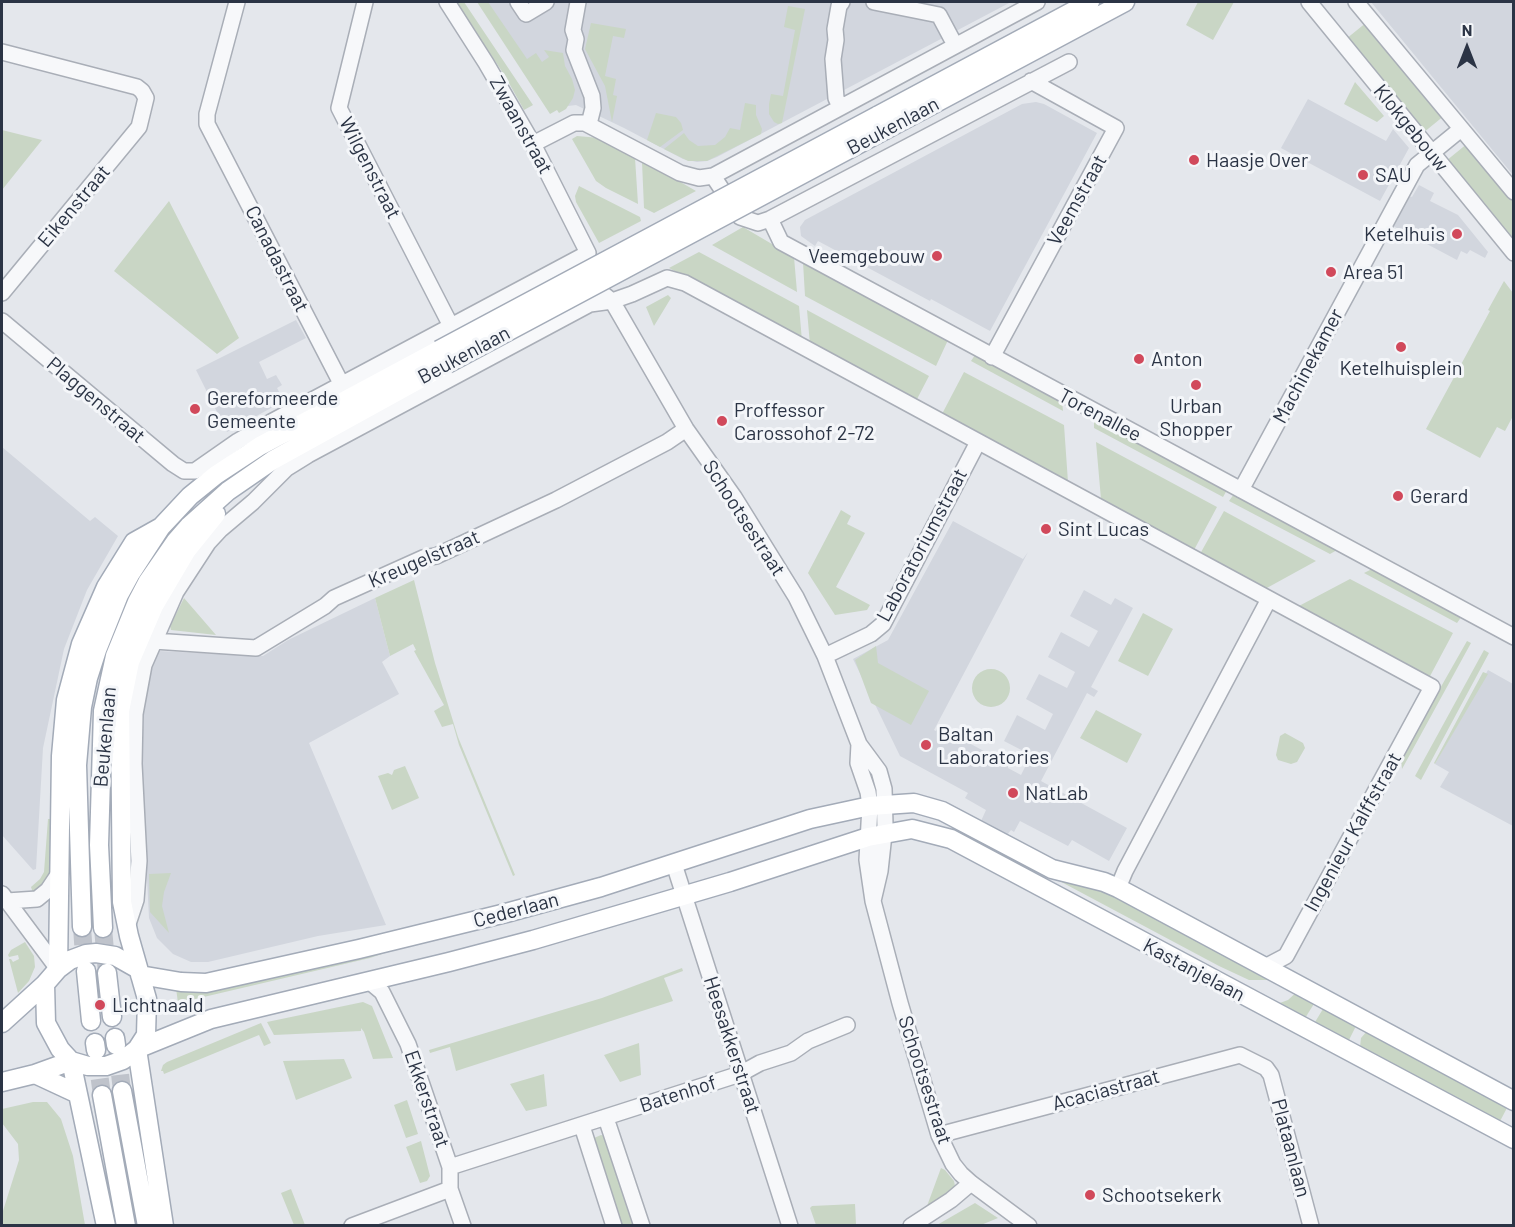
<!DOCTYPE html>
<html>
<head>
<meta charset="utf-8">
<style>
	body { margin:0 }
	#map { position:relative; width:1515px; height:1227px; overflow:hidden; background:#e4e7ec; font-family:Barlow,sans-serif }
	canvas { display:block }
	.frame { position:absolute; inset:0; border:3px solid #2b3445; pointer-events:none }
	.north { position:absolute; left:1437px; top:18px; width:60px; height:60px; -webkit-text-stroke:4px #f4f6f9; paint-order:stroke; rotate:0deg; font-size:16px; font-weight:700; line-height:24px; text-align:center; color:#2b3445 }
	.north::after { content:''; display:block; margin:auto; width:21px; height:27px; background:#2b3445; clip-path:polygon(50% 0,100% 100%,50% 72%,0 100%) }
</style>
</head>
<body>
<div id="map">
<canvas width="1515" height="1227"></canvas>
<div class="frame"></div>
<div class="north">N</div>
</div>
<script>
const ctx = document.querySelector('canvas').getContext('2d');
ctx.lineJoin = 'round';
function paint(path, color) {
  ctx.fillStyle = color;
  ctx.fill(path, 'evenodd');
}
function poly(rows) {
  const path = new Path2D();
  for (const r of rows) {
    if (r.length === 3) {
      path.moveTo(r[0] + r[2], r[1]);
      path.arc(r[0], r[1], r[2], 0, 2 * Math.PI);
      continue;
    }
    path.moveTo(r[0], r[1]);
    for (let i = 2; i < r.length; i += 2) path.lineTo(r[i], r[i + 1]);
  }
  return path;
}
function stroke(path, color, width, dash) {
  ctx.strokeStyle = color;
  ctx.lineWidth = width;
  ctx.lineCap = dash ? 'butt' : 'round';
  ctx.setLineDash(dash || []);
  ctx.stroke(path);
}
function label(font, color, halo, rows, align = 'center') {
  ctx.font = font + ' Barlow,sans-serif';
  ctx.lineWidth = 6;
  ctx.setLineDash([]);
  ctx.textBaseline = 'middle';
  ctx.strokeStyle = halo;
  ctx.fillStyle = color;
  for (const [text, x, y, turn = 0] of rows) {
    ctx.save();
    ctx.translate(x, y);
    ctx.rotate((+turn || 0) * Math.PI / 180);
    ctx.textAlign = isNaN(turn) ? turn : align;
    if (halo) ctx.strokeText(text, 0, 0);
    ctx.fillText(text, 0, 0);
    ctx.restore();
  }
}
paint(poly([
	[485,2,1011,2,717,157,707,161,697,162,683,159,624,128,576,105,552,108],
	[1371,2,1513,2,1513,175],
	[1308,99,1386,141,1393,129,1409,148,1380,201,1281,148],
	[1036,102,1044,104,1097,133,990,331,931,299,930,301,818,241,815,246,801,236,800,227,805,220,1022,104],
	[1419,185,1434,193,1430,201,1458,215,1488,252,1485,258,1470,250,1467,254,1461,251,1457,260,1393,226,1409,196,1412,197],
	[296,320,306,338,259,362,267,379,276,375,282,385,277,388,284,401,227,432,196,370],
	[2,447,90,521,95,517,118,536,87,590,64,649,43,748,36,869,33,870,2,835],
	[953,521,1023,559,1028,552,934,730,936,731,938,727,954,735,1008,764,1008,768,1021,775,1031,755,1004,741,1017,715,1045,730,1053,714,1026,699,1039,674,1067,688,1075,672,1048,657,1061,632,1089,647,1098,631,1070,616,1084,590,1111,605,1115,598,1133,608,1091,687,1098,691,1094,697,1087,693,1041,781,1127,828,1109,861,1072,840,1068,846,1020,821,1014,832,1011,830,1007,835,981,821,986,810,965,798,968,793,900,756,853,659,888,640],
	[375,598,390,656,382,662,399,694,309,743,386,925,318,936,208,962,191,962,173,954,157,938,149,918,141,763,145,698,156,653,158,651,263,656,288,640],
	[1488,670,1513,684,1513,826,1440,787,1449,772,1435,764]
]), '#d2d6de');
paint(poly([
	[456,2,464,2,533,105,524,110,505,76],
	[477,2,488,2,527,59,536,53,542,62,549,57,544,50,563,53,565,66,572,79,575,90,573,98,566,109,559,113,557,110,550,114],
	[1198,2,1234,2,1213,40,1186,25],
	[788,6,805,9,782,123,778,124,774,122,769,114,769,104,771,94,783,96,795,30,784,27],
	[1367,22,1445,115,1423,133,1346,39],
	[591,23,626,29,624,38,613,36,605,76,616,79,613,95,617,96,612,122,605,86,585,49],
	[1355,82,1384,116,1377,122,1344,104],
	[745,103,756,105,756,115,762,129,761,134,707,161,688,161,664,149,684,133,689,140,698,146,715,145,725,137,730,128,740,130],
	[656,113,676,117,681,123,683,130,660,147,647,140],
	[2,130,42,140,2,190],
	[577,136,600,138,635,158,638,204,606,188,596,181,572,139],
	[1468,143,1513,198,1513,242,1446,161],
	[642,162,670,176,696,191,654,213,644,208],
	[579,186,640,217,641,221,599,243,576,202,575,196],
	[169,201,239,338,217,354,114,271],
	[743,227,794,257,797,292,712,245],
	[699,252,799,306,802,341,669,268],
	[803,262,948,340,936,366,805,296],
	[1504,281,1513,293,1513,416,1505,431,1497,427,1480,458,1426,429,1490,311,1488,310],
	[668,295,671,298,654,326,646,307],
	[807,310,929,376,916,401,810,345],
	[975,355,1062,401,1063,411,971,361],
	[964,372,1064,425,1068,482,942,414],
	[1094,419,1227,490,1223,497,1094,428],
	[1096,442,1217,507,1194,550,1101,499],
	[1234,494,1337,550,1330,554,1229,501],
	[841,510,851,516,847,524,865,533,836,587,870,605,867,610,835,615,808,573],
	[1224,511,1316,561,1265,589,1200,554],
	[1372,569,1462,616,1457,623,1364,573],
	[1350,579,1453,633,1429,678,1297,607],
	[414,580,435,663,458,737,515,875,513,876,459,745,453,724,442,727,434,711,444,705,414,651,416,650,413,644,390,656,375,598],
	[184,598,216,635,171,630,170,626],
	[1143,613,1173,629,1148,676,1118,661],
	[1467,641,1471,643,1402,769,1401,757],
	[876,646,878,663,929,691,911,725,871,703,855,660],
	[1484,650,1489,653,1421,780,1415,776],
	[991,688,19],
	[1483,672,1488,674,1435,764,1434,763],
	[1096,710,1142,734,1127,763,1080,738],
	[1285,733,1303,743,1305,748,1297,762,1291,764,1278,760,1276,755,1280,736],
	[405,766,419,798,392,810,378,776,388,773,392,775,394,770],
	[48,819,51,819,50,873,44,885,33,893,31,887,40,879,44,872],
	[171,873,164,892,162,906,169,933,150,912,149,874],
	[1052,877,1093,883,1273,980,1249,980,1219,966],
	[25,942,34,956,35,967,29,981,18,993,9,959,11,959,13,962,19,959,18,955,9,957,8,955,11,950],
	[381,948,382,954,370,958,178,1003,176,988],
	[682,968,683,971,664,978,673,1001,456,1071,450,1047,430,1053,429,1050,602,998],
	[1300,989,1317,999,1302,1023,1277,1004,1288,1000],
	[363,1002,372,1006,393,1058,373,1059,364,1032,361,1028,361,1031,274,1035,267,1022],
	[1326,1004,1356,1026,1347,1044,1312,1027],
	[261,1023,271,1043,264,1046,259,1035,164,1074,163,1071,161,1071,163,1065,167,1062],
	[1367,1031,1508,1106,1498,1125,1360,1047,1361,1038],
	[639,1043,641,1075,620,1082,604,1055],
	[344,1059,352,1078,296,1100,283,1061],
	[544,1074,547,1106,526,1111,510,1084],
	[407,1100,418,1134,406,1138,394,1105],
	[33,1102,47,1102,61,1119,73,1156,85,1225,2,1225,2,1214,19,1160,18,1144,2,1123,2,1109],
	[601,1135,605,1136,635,1225,620,1225,593,1142,594,1138],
	[421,1141,430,1176,427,1181,420,1183,406,1147],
	[941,1168,945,1170,954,1181,955,1186,952,1190,927,1206],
	[291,1189,305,1225,294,1225,281,1193],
	[975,1203,998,1218,981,1225,937,1225],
	[855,1204,856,1224,840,1225,816,1225,810,1208,812,1206]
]), '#c9d6c5');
stroke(poly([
	[82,927,85,970],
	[103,928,107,973],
	[117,1048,122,1091],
	[96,1052,102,1095]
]), '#bfc3cb', 18, [18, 9]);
const minor = poly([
	[237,2,207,114,207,124,342,385],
	[365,2,339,108,451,326],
	[447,2,486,63,533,144,588,253],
	[518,2,526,14,546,2],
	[578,2,573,30,576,39,574,50,592,96,593,108,589,124],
	[874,2,939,15,955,45],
	[1309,2,1514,253],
	[1356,2,1514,192],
	[2,52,137,87,142,91,146,98,139,127,2,293],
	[840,107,836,98,833,59,836,40,835,29,839,6,842,2],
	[533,144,574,123,585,123,680,173,699,178,713,176,1037,2],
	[713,176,740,217,758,223,770,219,1069,62],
	[770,219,781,242,1514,637],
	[588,253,586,262,602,293,612,301,686,429,734,497,796,597,825,656,859,744,879,771,884,789,885,825,880,871,873,901],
	[2,321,173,464,184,471,195,471,238,441,271,422,588,253],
	[992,357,1116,128,1031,81],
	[1241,490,1417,165,1461,129],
	[154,641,256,648,325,606,334,598,423,558,436,556,556,500,667,442,686,429],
	[825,656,871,634,883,624,978,442],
	[859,744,858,763,868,792,870,806,867,860,873,901,900,1003,939,1135,953,1164,961,1174,971,1183,1029,1226],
	[674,864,790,1226],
	[1118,888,1125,871,1269,599],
	[2,894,58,969],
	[7,901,37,899,48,890,60,872],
	[127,927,136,900,139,861,134,764,135,714,144,665,176,592,208,543,221,529,253,502,287,468,308,455,590,304,612,301,632,294,667,278,685,283,1432,687,1286,956,1265,967],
	[370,982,382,992,408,1044,450,1167,450,1189,463,1226],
	[606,1118,642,1226],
	[582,1126,614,1226],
	[939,1135,1240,1055,1266,1068,1271,1075,1311,1226],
	[450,1167,740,1074,760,1063,791,1053,808,1041,847,1025],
	[352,1226,450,1189],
	[911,1226,951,1200,971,1183]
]);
const major = poly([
	[877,116,1090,2],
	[885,130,1125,2],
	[82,927,77,765,82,707,88,678,97,650,119,595,131,573,161,527,190,496,216,475,260,446,439,350],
	[103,928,99,845,103,711,115,656,137,602,148,581,175,542,189,526,228,491,273,460,447,364],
	[58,969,61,756,66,700,81,644,106,587,134,542,159,528],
	[86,971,91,1021],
	[107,973,112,1017],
	[140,975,181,982,206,983,359,949,506,913,601,887,810,819,870,806,914,803,942,811,1052,869,1104,882,1118,888,1514,1101],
	[2,1023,45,984],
	[115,1038,116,1045],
	[95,1043,96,1050],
	[137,1049,211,1019,449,962,533,940,730,882,868,837,912,829,951,839,1514,1139],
	[137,1049,164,1226],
	[71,1061,88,1066,106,1066,123,1060,137,1049,146,1035,147,999,129,936,122,902,120,711,130,662,154,606,187,550,216,514],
	[35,1074,78,1094],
	[2,1082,35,1074,71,1061],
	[122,1091,147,1226],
	[102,1095,126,1226],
	[106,1226,71,1061,60,1049,46,1023,45,984,58,969,70,960,86,954,96,953,115,956,138,969]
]);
stroke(minor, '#a9aeb7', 18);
stroke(major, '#a3abb8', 21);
stroke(minor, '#f7f8fa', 15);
stroke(major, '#fff', 18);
const majorBridge = poly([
	[439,350,877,116],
	[447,364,885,130]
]);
stroke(majorBridge, '#a3abb8', 21, []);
stroke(majorBridge, '#fff', 18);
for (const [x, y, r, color] of [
	[1194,160,6,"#d1495b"],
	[1363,175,6,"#d1495b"],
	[1457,234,6,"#d1495b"],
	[937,256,6,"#d1495b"],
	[1331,272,6,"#d1495b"],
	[1401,347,6,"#d1495b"],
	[1139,359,6,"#d1495b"],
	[1196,385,6,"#d1495b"],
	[195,409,6,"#d1495b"],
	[722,421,6,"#d1495b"],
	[1398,496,6,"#d1495b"],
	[1046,529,6,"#d1495b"],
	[926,745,6,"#d1495b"],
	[1013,793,6,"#d1495b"],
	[100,1005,6,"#d1495b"],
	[1090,1195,6,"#d1495b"]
]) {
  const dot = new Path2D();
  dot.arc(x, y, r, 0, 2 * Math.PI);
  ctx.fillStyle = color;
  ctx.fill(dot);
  stroke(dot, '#f4f6f9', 2);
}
label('20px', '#2b3445', '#f4f6f9', [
	["Zwaanstraat",521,125,61],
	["Beukenlaan",893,126,-28],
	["Klokgebouw",1411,128,51],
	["Wilgenstraat",370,168,63],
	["Veemstraat",1077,200,-61],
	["Eikenstraat",74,206,-50],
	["Canadastraat",277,259,63],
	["Beukenlaan",464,355,-28],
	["Machinekamer",1308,366,-62],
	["Plaggenstraat",96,400,40],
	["Torenallee",1100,415,28],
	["Schootsestraat",744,518,57],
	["Laboratoriumstraat",922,545,-62],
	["Kreugelstraat",424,559,-23],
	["Beukenlaan",105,737,-85],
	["Ingenieur Kalffstraat",1353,832,-61],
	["Cederlaan",516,910,-15],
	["Kastanjelaan",1194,970,28],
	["Heesakkerstraat",732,1045,72],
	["Schootsestraat",925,1080,72],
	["Acaciastraat",1106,1090,-15],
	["Batenhof",678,1094,-18],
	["Ekkerstraat",427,1099,71],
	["Plataanlaan",1291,1148,75]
]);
label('20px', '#2b3445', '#f4f6f9', [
	["Haasje Over",1206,160],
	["SAU",1375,175],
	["Ketelhuis",1445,234,"right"],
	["Veemgebouw",925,256,"right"],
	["Area 51",1343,272],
	["Anton",1151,359],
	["Ketelhuisplein",1401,368,"center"],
	["Gereformeerde",207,398],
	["Gemeente",207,421],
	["Urban",1196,406,"center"],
	["Shopper",1196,429,"center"],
	["Proffessor",734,410],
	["Carossohof 2-72",734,433],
	["Gerard",1410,496],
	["Sint Lucas",1058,529],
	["Baltan",938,734],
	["Laboratories",938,757],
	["NatLab",1025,793],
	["Lichtnaald",112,1005],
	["Schootsekerk",1102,1195]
], 'left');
</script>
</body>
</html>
